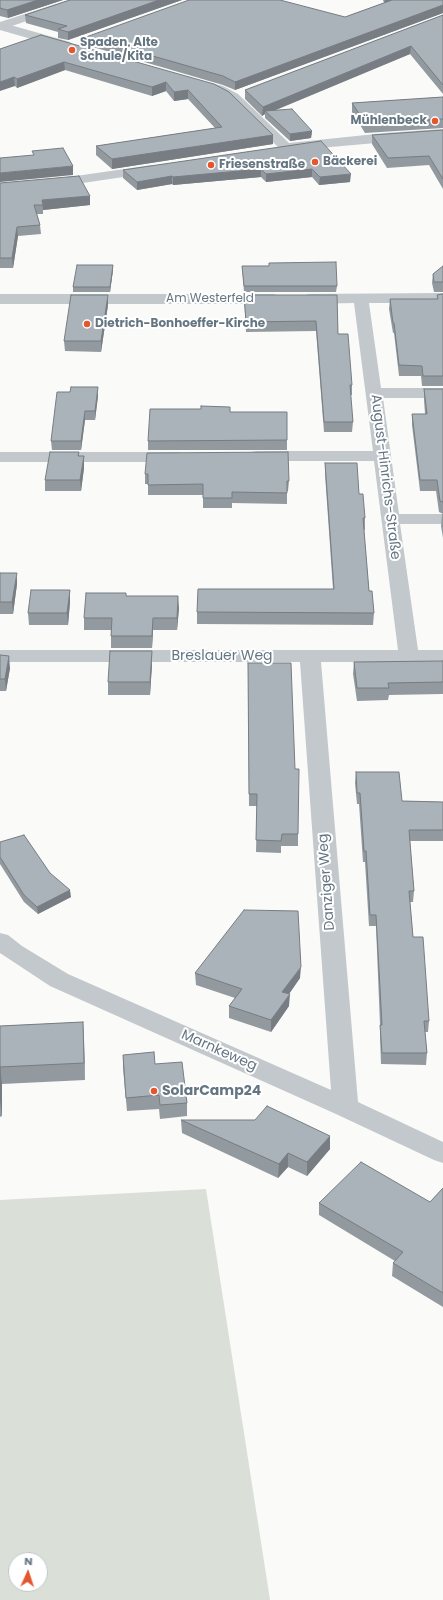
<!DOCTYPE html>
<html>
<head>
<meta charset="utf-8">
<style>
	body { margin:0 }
	#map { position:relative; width:443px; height:1600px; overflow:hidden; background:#fafaf8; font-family:Poppins,sans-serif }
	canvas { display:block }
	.north { position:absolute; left:8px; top:1552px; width:40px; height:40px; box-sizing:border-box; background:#fff; border:1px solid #c1c8cd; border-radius:50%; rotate:3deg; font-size:11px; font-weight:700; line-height:16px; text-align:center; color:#657683 }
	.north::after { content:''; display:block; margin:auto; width:14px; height:18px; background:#e4572e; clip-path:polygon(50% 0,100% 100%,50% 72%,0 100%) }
</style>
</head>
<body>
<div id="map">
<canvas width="443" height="1600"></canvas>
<div class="north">N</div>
</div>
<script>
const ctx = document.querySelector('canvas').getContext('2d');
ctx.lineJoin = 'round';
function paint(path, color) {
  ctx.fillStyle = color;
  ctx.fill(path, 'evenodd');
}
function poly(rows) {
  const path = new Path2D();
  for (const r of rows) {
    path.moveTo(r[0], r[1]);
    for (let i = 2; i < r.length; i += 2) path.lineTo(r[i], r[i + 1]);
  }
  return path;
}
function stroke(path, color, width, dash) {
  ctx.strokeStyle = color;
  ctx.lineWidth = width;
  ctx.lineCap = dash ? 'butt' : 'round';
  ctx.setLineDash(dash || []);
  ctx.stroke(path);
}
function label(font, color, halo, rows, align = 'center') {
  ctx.font = font + ' Poppins,sans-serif';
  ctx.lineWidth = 4;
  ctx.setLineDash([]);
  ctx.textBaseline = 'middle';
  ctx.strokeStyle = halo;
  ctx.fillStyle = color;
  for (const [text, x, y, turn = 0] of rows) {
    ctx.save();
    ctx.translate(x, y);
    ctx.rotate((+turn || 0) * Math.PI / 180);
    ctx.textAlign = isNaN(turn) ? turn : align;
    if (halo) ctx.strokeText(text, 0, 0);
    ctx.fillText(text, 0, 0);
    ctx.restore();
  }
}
paint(poly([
	[206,1189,270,1600,0,1600,0,1200],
	[16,1560,40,1560,40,1584,16,1584]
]), '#dadfd7');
paint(poly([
	[0,22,70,42,72,45,70,48,66,49,0,30,0,22],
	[207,82,223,86,238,94,289,143,385,133,443,129,443,137,286,151,281,150,230,100,215,92,203,89,201,86,203,83,207,82],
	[152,165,157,166,159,169,157,172,76,184,0,191,0,183,76,176,152,165],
	[443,293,443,303,369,303,381,388,443,388,443,398,383,398,399,514,443,514,443,524,400,524,418,650,443,650,443,662,321,662,358,1102,443,1142,443,1163,434,1160,336,1114,50,986,0,953,0,933,8,935,22,946,68,974,331,1090,300,662,0,662,0,650,398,650,374,461,257,461,251,460,248,456,251,452,257,451,373,451,354,303,308,304,303,302,300,299,303,296,308,294,443,293],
	[0,294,274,294,279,296,282,299,279,302,274,304,0,304,0,294],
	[0,452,177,452,183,453,186,457,183,461,177,462,0,462,0,452]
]), '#c3c8cc');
paint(poly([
	[68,0,85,0,83,2,0,30,0,22,68,0]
]), '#c3c8cc');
paint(poly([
	[0,0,63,0,8,18,0,16],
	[70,0,182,0,68,40,58,38,58,32,26,23,25,15],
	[383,0,443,0,443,13,235,90,223,85,86,45,86,37,345,17,384,3],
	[443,15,443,94,410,54,276,110,312,131,311,138,290,141,265,118,265,114,262,116,245,99,245,90],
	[0,49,214,84,273,144,112,169,96,155,96,146,215,128,188,99,174,101,166,91,152,96,65,70,17,88,15,86],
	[443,97,443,128,365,133,352,112,352,103],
	[443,130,443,189,429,165,387,168,372,144,372,135],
	[321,141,350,182,319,185,312,177,266,182,261,177,173,185,172,184,137,190,123,178,123,170],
	[0,183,90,196,90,205,43,210,43,214,37,214,40,225,41,234,18,236,13,268,0,268],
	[113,265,113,270,110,292,73,292,73,287],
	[242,266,337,286,336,292,244,292],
	[443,266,443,292,434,292,432,283,433,274],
	[443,294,443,386,422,386,421,376,399,376,394,333,393,333,389,309,390,299,437,299,437,295],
	[244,295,337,295,338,334,352,385,352,395,350,395,353,422,352,432,324,432,316,331,246,332],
	[108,305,101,352,65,351,64,341],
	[424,389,443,389,443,514,439,512,436,491,420,491,412,425,412,414,425,414,424,400],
	[98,396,95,420,85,420,81,450,52,450,51,441],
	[230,412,287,440,287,450,148,450,148,441],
	[79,452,79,456,84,456,84,468,81,491,45,491,45,480],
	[325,463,359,494,365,518,365,530,364,530,369,591,374,613,373,625,197,624,197,612,333,589,325,474],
	[145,474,289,481,288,491,287,491,287,504,232,503,232,508,203,508,203,495,148,495,148,484,145,484],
	[442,514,443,514,443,538,441,526],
	[0,573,17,584,13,614,0,614],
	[70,590,70,602,68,625,29,625,28,613],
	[126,596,179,608,177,630,153,630,152,648,111,648,111,630,84,630,84,618],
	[0,655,10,668,6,691,0,691],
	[443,661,443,694,389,695,388,700,357,701,353,674,354,662],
	[248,663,295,769,298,834,298,846,281,846,281,853,256,852,257,806,249,806],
	[152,664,150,695,108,695,108,682],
	[356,772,402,801,443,802,443,841,410,841,414,891,413,902,410,902,413,937,429,1021,428,1032,425,1032,427,1053,426,1065,381,1064,380,1037,380,1025,376,926,369,926,365,862,363,862,359,804,357,804,355,783],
	[0,842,50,873,71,897,38,914,24,902,0,864],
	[195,973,300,978,289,994,289,1006,271,1032,229,1018,229,1006,235,998,196,985],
	[83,1022,85,1080,2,1084,2,1116,0,1117,0,1026],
	[123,1055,155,1064,187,1103,187,1116,160,1119,159,1109,127,1111,123,1068],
	[181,1120,255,1120,330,1149,307,1176,288,1167,278,1178,182,1133],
	[443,1188,443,1307,392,1276,393,1263,395,1261,319,1215,319,1203,430,1202]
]), '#929a9f');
paint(poly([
	[38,0,63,0,8,18,7,10],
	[159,0,182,0,68,40,68,32],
	[385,0,414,0,384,4],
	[443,5,443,13,235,90,235,82],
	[411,46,410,54,268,113,265,111,265,114,262,116,263,107],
	[64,62,65,70,17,88,17,79],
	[14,77,15,86,0,91,0,82],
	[166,82,166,91,152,96,152,87],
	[188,90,188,99,174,101,174,92],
	[312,131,311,138,290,141,290,134],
	[273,135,273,144,112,169,112,159],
	[73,166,73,175,0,182,0,173],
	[261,169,261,177,173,185,173,177],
	[312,169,312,177,266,182,266,174],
	[351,174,350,182,319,185,320,177],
	[172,176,172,184,137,190,137,182],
	[90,196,90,205,43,210,42,200],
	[17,227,18,236,13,268,12,258],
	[113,265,113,270,110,292,110,287],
	[108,295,108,305,101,352,101,341],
	[98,387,98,396,95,420,95,411],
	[85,411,85,420,81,450,81,441],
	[84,456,84,468,81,491,80,480],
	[17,573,17,584,13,614,12,602],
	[70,590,70,602,68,625,67,613],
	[178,596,179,608,177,630,177,618],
	[153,618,153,630,152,648,152,636],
	[152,651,152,664,150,695,150,682],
	[9,656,10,668,6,691,5,679],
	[70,890,71,897,38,914,37,907],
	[301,967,300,978,282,1004,282,992],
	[290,994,289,1006,271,1032,271,1020],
	[83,1022,84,1038,85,1080,84,1063],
	[0,1067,2,1084,2,1116,0,1100],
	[330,1136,330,1149,307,1176,307,1162],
	[288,1153,288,1167,278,1178,279,1164]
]), '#777d82');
const building = poly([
	[0,0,38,0,7,10,0,8,0,0],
	[70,0,159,0,68,32,58,29,67,26,25,15,70,0],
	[189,0,280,0,345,17,392,0,443,0,443,5,235,82,223,76,86,37,189,0],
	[443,15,443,85,411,46,263,107,245,90,443,15],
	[41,35,214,84,229,92,273,135,112,159,96,146,222,127,188,90,174,92,166,82,152,87,64,62,17,79,14,77,0,82,0,49,41,35],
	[443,97,443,119,366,124,352,103,443,97],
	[292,109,312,131,290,134,265,111,292,109],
	[443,130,443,179,429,156,388,158,372,135,443,130],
	[321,141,351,174,320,177,312,169,266,174,261,169,173,177,172,176,137,182,123,170,321,141],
	[63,148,73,166,0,173,0,158,34,155,32,151,63,148],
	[79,176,90,196,42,200,43,205,34,205,40,225,17,227,12,258,0,258,0,183,79,176],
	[336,262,337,286,244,286,242,266,269,266,269,263,336,262],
	[77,265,113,265,110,287,73,287,77,265],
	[443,266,443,282,434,282,433,274,443,266],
	[443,294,443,376,423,376,422,366,399,365,394,323,393,323,390,299,438,299,437,295,443,294],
	[71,295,108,295,101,341,64,341,71,295],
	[244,295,337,295,338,334,348,334,352,385,350,385,353,422,324,422,316,321,246,322,244,295],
	[71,387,98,387,95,411,85,411,81,441,51,441,57,392,70,392,71,387],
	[424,389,443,389,443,502,440,501,437,480,420,480,412,414,427,414,424,389],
	[201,406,230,407,230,412,287,412,287,440,148,441,150,409,201,409,201,406],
	[50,452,79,452,78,456,84,456,80,480,45,480,50,452],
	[288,452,289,481,287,481,287,493,232,492,232,498,203,498,203,484,148,485,148,474,145,474,147,453,288,452],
	[325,463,357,463,359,494,363,494,365,518,363,518,369,591,372,591,374,613,197,612,198,589,334,589,325,463],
	[0,573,17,573,12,602,0,602,0,573],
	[31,590,70,590,67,613,28,613,31,590],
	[86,593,126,593,126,596,178,596,177,618,153,618,152,636,111,636,112,618,84,618,86,593],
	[110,651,152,651,150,682,108,682,110,651],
	[0,655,9,656,5,679,0,679,0,655],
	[443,661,443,682,388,683,389,688,357,688,354,662,443,661],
	[248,663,291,663,295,769,299,769,298,834,282,834,281,841,256,840,257,794,249,794,248,663],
	[356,772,399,772,402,801,443,802,443,830,409,830,414,891,409,891,413,937,423,937,429,1021,424,1021,427,1053,382,1053,380,1025,382,1025,376,915,370,915,366,851,364,851,360,793,357,793,356,772],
	[24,835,50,873,70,890,37,907,24,895,0,857,0,842,24,835],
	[244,910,298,911,301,967,282,992,290,994,271,1020,229,1006,242,989,195,973,244,910],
	[83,1022,84,1063,0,1067,0,1100,0,1026,83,1022],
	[154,1052,155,1064,182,1062,187,1103,160,1105,159,1095,126,1098,123,1055,154,1052],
	[267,1106,330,1136,307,1162,288,1153,279,1164,181,1120,255,1120,267,1106],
	[361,1162,430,1202,443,1188,443,1293,393,1263,403,1252,319,1203,361,1162]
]);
paint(building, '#aab3b9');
stroke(building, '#777d82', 1);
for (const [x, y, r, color] of [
	[72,50,4,"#e4572e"],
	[435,121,4,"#e4572e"],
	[315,162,4,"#e4572e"],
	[211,165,4,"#e4572e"],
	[87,324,4,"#e4572e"],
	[154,1091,4,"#e4572e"]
]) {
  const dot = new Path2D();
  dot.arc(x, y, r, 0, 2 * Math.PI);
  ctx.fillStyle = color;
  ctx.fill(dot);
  stroke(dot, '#fff', 1.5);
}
label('bold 12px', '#657683', '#fff', [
	["Spaden, Alte",80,43],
	["Schule/Kita",80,57],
	["Mühlenbeck",427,121,"right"],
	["Bäckerei",323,162],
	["Friesenstraße",219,165],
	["Dietrich-Bonhoeffer-Kirche",95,324]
], 'left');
label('12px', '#657683', '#fff', [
	["Am Westerfeld",210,299]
]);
label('14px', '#657683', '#fff', [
	["August-Hinrichs-Straße",385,477,83],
	["Breslauer Weg",222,656],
	["Danziger Weg",327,882,-94],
	["Marnkeweg",219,1051,24]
]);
label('bold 14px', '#657683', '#fff', [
	["SolarCamp24",162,1091]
], 'left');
</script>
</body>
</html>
